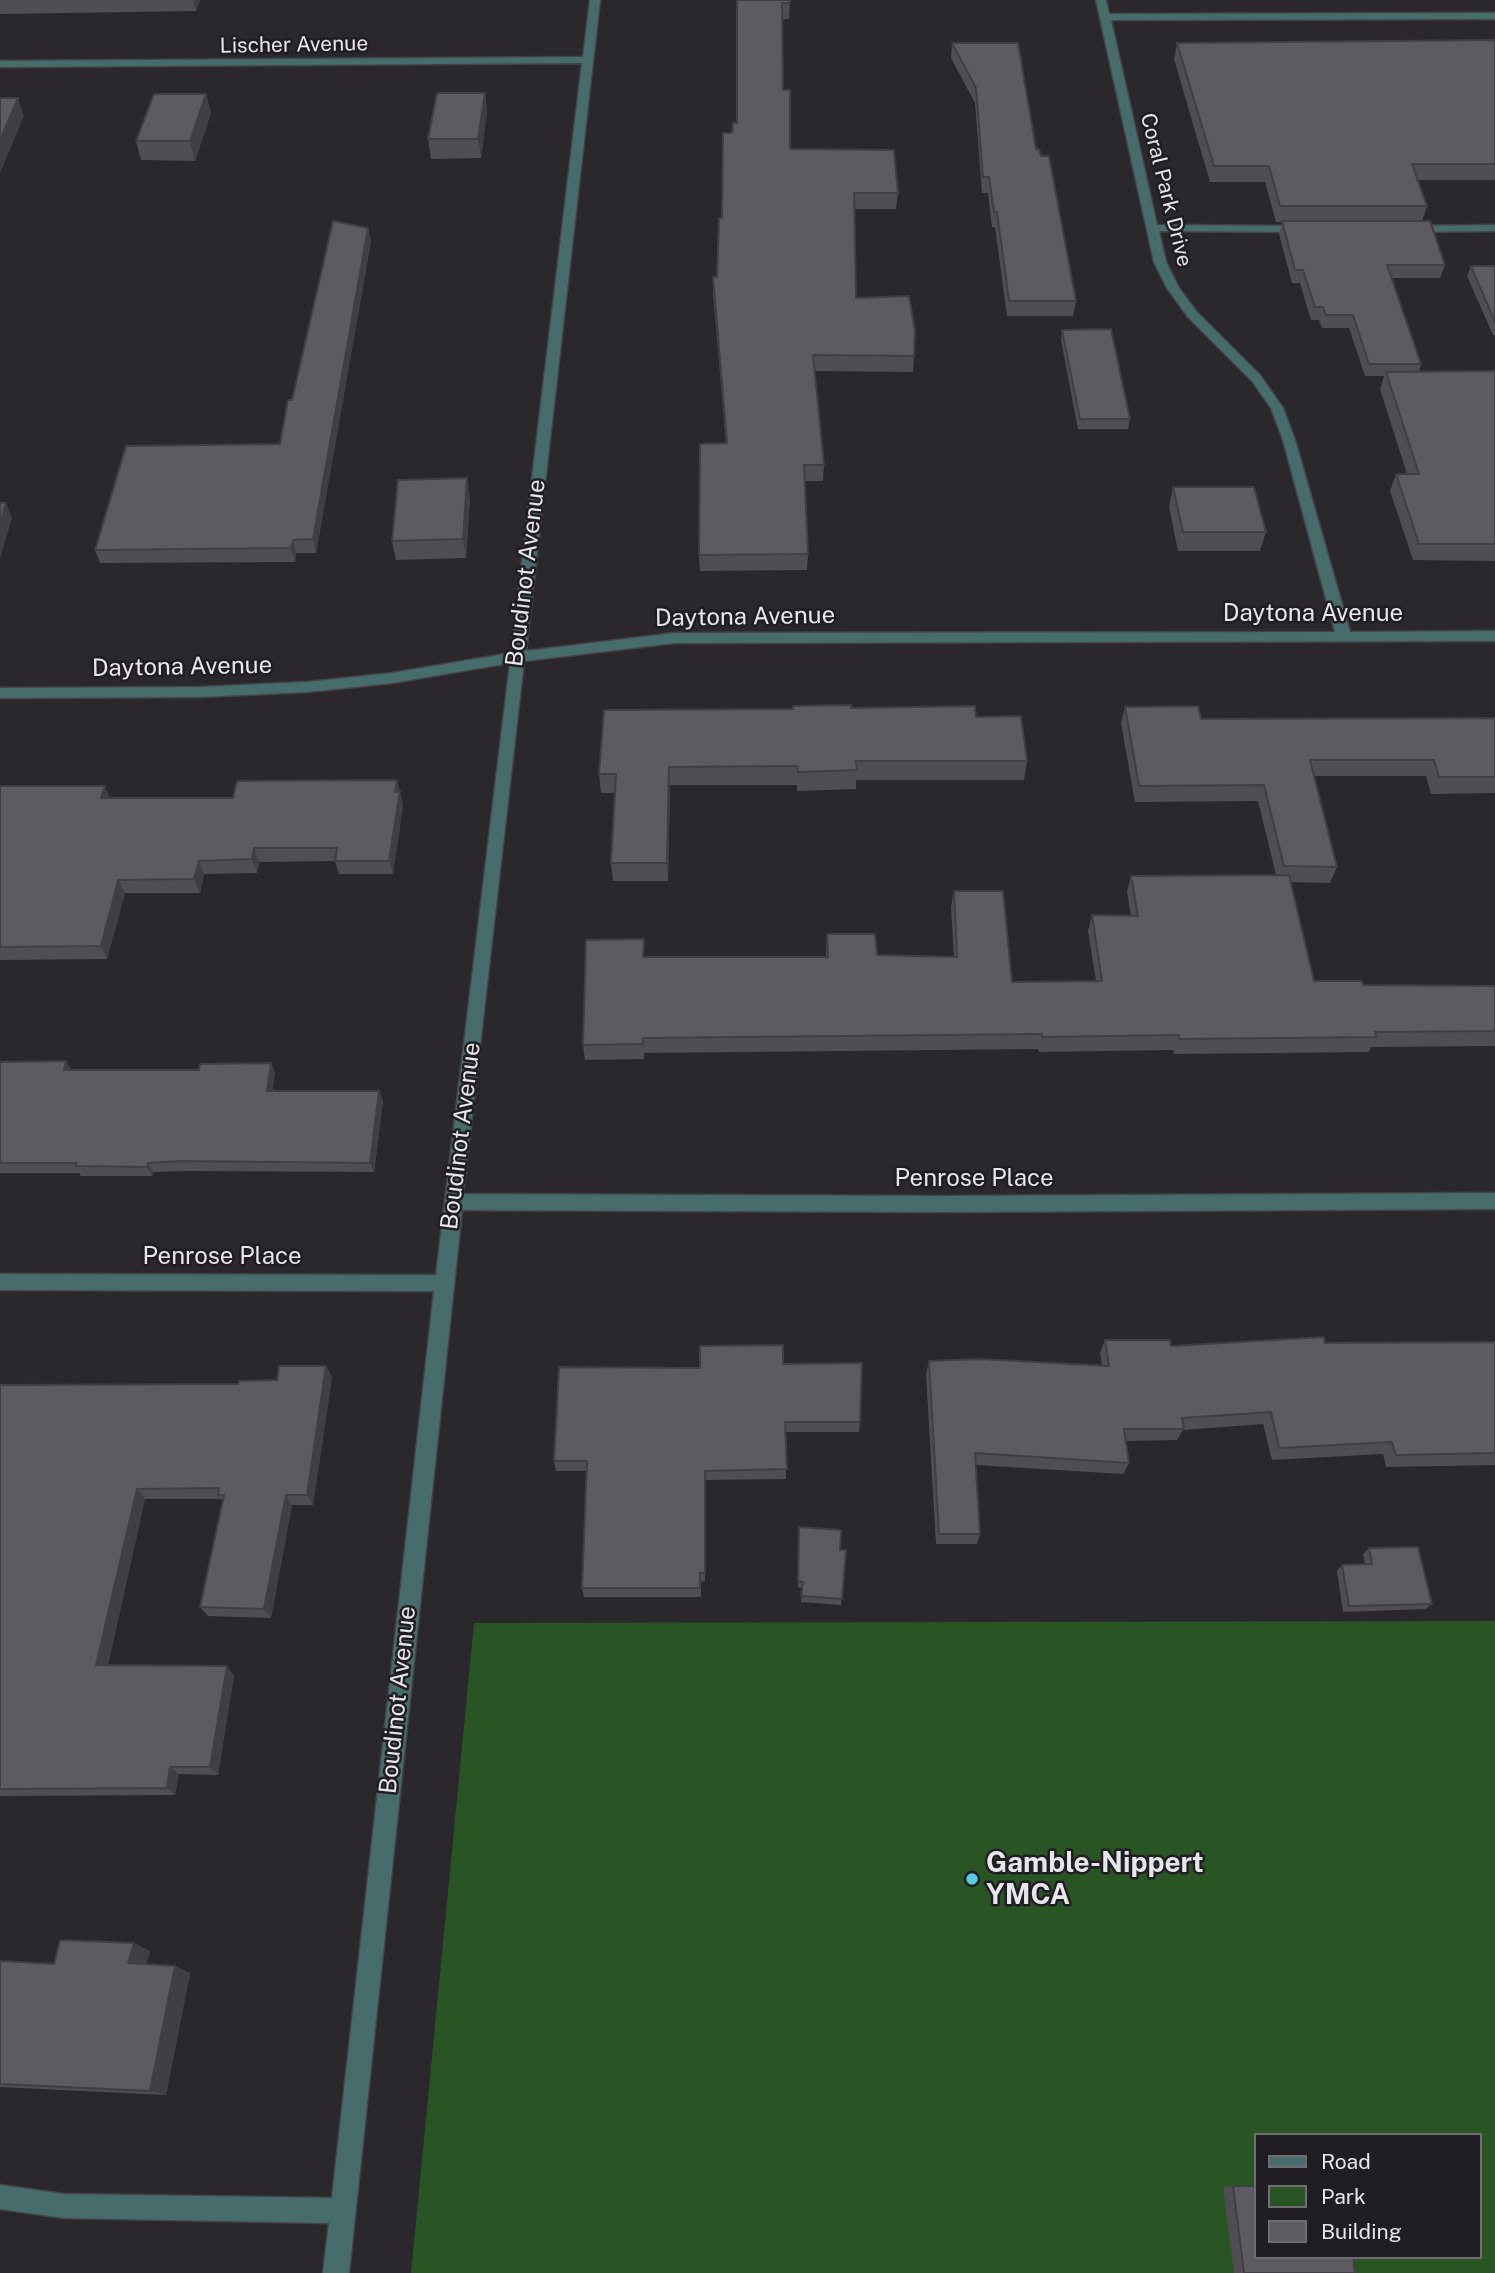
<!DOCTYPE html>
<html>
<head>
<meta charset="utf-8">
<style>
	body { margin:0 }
	#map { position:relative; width:1495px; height:2273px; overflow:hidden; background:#2a282d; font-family:"Public Sans",sans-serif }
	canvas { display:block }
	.legend { position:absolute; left:1254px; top:2133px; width:228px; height:126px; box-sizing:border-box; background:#201e23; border:2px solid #706e73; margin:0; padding:9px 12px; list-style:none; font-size:21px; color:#e7e6ea }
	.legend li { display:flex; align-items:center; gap:14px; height:35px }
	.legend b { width:35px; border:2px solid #706e73 }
</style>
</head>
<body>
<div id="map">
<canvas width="1495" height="2273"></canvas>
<ul class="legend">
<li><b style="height:9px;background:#466c6c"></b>Road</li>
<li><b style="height:19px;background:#295423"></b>Park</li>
<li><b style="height:19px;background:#5d5a61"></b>Building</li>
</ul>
</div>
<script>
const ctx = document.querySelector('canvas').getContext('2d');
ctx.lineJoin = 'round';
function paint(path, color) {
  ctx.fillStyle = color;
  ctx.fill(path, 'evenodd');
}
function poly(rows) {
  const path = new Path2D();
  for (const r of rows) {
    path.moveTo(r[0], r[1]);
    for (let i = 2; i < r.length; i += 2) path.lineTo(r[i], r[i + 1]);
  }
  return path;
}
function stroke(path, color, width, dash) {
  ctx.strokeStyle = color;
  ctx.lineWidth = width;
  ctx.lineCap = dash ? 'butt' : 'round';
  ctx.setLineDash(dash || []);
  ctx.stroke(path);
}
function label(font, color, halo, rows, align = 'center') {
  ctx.font = font + ' "Public Sans",sans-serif';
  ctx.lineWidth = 5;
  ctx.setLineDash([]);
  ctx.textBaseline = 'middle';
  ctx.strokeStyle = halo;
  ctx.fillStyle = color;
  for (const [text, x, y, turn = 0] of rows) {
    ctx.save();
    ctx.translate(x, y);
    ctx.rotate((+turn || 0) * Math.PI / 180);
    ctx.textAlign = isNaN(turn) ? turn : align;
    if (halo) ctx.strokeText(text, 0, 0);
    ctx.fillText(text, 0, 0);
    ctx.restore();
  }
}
paint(poly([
	[1495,1621,1495,2273,411,2273,474,1623],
	[1255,2135,1479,2135,1479,2257,1255,2257]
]), '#295423');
const minor = poly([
	[590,0,600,0,526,651,675,633,1335,632,1283,440,1271,408,1252,381,1188,317,1167,288,1154,262,1096,0,1106,0,1109,14,1495,13,1495,19,1111,20,1157,225,1303,226,1309,229,1303,232,1159,231,1166,262,1179,288,1196,311,1260,375,1283,408,1295,440,1350,632,1495,631,1495,641,675,643,524,661,463,1194,944,1196,1495,1193,1495,1209,944,1212,462,1210,349,2273,323,2273,329,2223,64,2218,0,2209,0,2185,64,2194,332,2198,434,1291,0,1290,0,1274,436,1275,510,663,392,683,307,692,201,697,0,698,0,688,201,687,307,682,392,673,511,653,582,63,0,67,0,61,583,57,590,0],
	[1495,225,1495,231,1408,232,1402,229,1408,226,1495,225]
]);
stroke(minor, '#444347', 3);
paint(minor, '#466c6c');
paint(poly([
	[0,0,200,0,196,11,0,14],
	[737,0,790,0,789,19,782,19,783,90,790,149,898,193,896,209,854,209,856,298,914,356,913,372,814,371,824,465,823,481,805,481,808,554,807,570,700,571,699,555,726,443,713,293,713,277,717,277,722,218,732,133,737,123],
	[1495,40,1495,180,1418,180,1427,206,1422,221,1445,265,1440,278,1392,278,1421,364,1419,372,1495,371,1495,561,1413,560,1390,491,1396,474,1407,474,1380,389,1384,376,1365,376,1349,328,1322,328,1319,320,1311,320,1300,283,1292,283,1279,234,1282,222,1276,222,1265,182,1210,182,1174,59,1177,43],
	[952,43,1036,149,1076,301,1073,316,1007,316,995,227,992,227,988,193,982,193,975,103,951,58],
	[485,93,487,112,481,158,431,159,428,139],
	[206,94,211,113,195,161,141,160,136,141],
	[371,241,316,553,296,553,295,562,100,563,95,550,280,444,292,400],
	[1471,266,1495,266,1495,335,1493,335,1467,276],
	[1062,330,1130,419,1128,429,1078,429,1061,340],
	[1173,487,1266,532,1260,551,1178,551,1169,507],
	[470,498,466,558,396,560,392,541],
	[1125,707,1201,719,1495,718,1495,793,1431,794,1426,776,1314,776,1337,867,1330,883,1291,882,1314,981,1363,985,1495,986,1495,1046,1371,1047,1369,1052,1174,1054,1173,1050,1039,1052,1038,1049,644,1053,644,1059,585,1060,583,1045,645,957,826,957,827,934,877,955,954,957,951,907,954,891,1012,982,1096,981,1088,931,1092,915,1131,916,1127,892,1131,876,1276,875,1258,801,1135,802,1121,723],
	[851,708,976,717,1027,761,1024,780,856,780,856,789,797,791,797,785,670,785,668,881,613,881,611,863,615,793,601,793,599,774],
	[397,780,403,805,393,874,339,874,335,861,259,862,257,873,204,874,200,893,125,893,107,959,0,960,0,786,110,798,233,798],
	[0,1062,71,1070,199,1070,271,1063,275,1073,272,1091,379,1091,383,1101,374,1172,187,1171,153,1172,152,1176,81,1176,79,1173,0,1173],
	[1105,1340,1171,1346,1495,1342,1495,1465,1386,1467,1383,1454,1272,1460,1263,1424,1183,1430,1177,1440,1126,1441,1129,1463,1123,1474,976,1465,980,1534,977,1544,936,1544,926,1374,929,1361,1102,1365,1100,1353],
	[783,1364,860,1422,859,1432,785,1432,786,1479,705,1480,705,1581,701,1582,701,1597,584,1597,582,1588,586,1471,556,1471,554,1461,700,1368],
	[332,1377,313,1505,292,1505,271,1618,208,1616,200,1607,223,1501,221,1499,145,1499,108,1665,234,1675,218,1775,179,1774,175,1795,0,1796,0,1385,238,1384,277,1380],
	[799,1527,840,1550,846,1550,841,1605,801,1602,802,1588,798,1587],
	[1369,1548,1432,1604,1426,1609,1343,1612,1337,1571,1342,1565,1365,1564,1363,1554],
	[150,1951,146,1964,190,1973,166,2095,0,2087,0,1961,54,1964],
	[1233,2186,1355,2273,1234,2273,1223,2187]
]), '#504d53');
paint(poly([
	[193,0,200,0,196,11],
	[485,93,487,112,481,158,478,139],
	[206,94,211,113,195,161,190,141],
	[18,98,24,116,0,173,0,140],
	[368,228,371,241,316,553,313,539],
	[467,478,470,498,466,558,463,539],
	[6,503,12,518,0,559,0,524],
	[293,540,296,553,295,562,291,548],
	[669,767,670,785,668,881,667,863],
	[397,780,403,805,393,874,389,861],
	[105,786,111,800,101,798],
	[254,848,259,862,257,873,252,859],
	[199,861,204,874,200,893,194,879],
	[118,880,125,893,107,959,101,946],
	[66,1061,72,1071,64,1070],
	[271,1063,275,1073,271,1101,267,1091],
	[379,1091,383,1101,374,1172,370,1163],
	[148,1163,153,1172,152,1176,147,1167],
	[326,1366,332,1377,313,1505,307,1495],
	[137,1489,145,1499,106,1674,96,1665],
	[286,1495,292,1505,271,1618,264,1609],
	[227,1666,234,1675,218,1775,210,1767],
	[170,1767,179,1774,175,1795,167,1788],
	[134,1943,150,1951,145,1970,128,1963],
	[175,1966,190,1973,166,2095,150,2091]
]), '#413f44');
const building = poly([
	[737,0,790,0,790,3,782,3,783,90,790,90,790,149,894,150,898,193,854,193,856,298,909,296,915,331,914,356,813,355,824,465,804,465,808,554,699,555,700,444,727,443,713,277,717,277,719,218,722,218,723,133,732,133,733,123,737,123,737,0],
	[1495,40,1495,164,1412,164,1427,206,1280,206,1269,166,1214,166,1177,43,1495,40],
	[952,43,1018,43,1036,149,1039,149,1041,156,1049,156,1076,301,1009,301,997,212,994,212,989,177,983,177,976,88,952,43],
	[437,93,485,93,478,139,428,139,437,93],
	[154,94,206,94,190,141,136,141,154,94],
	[0,98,18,98,0,140,0,98],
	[333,221,368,228,313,539,293,540,291,548,95,550,126,446,280,444,288,400,292,400,333,221],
	[1282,221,1430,221,1445,265,1387,265,1421,364,1369,364,1353,315,1326,315,1323,307,1315,307,1303,270,1295,270,1282,221],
	[1471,266,1495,266,1495,322,1471,266],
	[1111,329,1130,419,1080,419,1062,330,1111,329],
	[1495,371,1495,544,1419,544,1396,474,1419,474,1386,372,1495,371],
	[467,478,463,539,392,541,398,480,467,478],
	[1173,487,1254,487,1266,532,1183,532,1173,487],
	[0,503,6,503,0,524,0,503],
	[851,705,851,708,975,706,976,717,1021,716,1027,761,856,761,857,770,798,772,797,766,669,767,667,863,611,863,616,774,599,774,604,710,793,709,793,706,851,705],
	[1198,706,1201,719,1495,718,1495,777,1439,777,1434,760,1310,760,1337,867,1284,866,1264,785,1139,786,1125,707,1198,706],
	[397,780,395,792,400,791,389,861,335,861,337,848,254,848,252,859,199,861,194,879,118,880,101,946,0,947,0,786,105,786,101,798,233,798,237,781,397,780],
	[1289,875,1314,981,1362,981,1363,985,1495,986,1495,1031,1375,1032,1377,1037,1179,1039,1179,1035,1042,1037,1042,1034,643,1038,643,1044,583,1045,586,940,644,939,643,957,828,957,827,934,875,934,877,955,957,957,954,891,1003,891,1012,982,1102,981,1092,915,1138,916,1131,876,1289,875],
	[66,1061,64,1070,199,1070,200,1064,271,1063,267,1091,379,1091,370,1163,182,1161,148,1163,147,1167,76,1166,76,1163,0,1163,0,1062,66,1061],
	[1324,1337,1325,1343,1495,1342,1495,1453,1396,1455,1392,1442,1279,1448,1271,1412,1182,1418,1184,1429,1124,1429,1129,1463,975,1453,980,1534,939,1534,929,1361,980,1359,1109,1366,1105,1340,1170,1340,1171,1346,1324,1337],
	[783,1345,783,1364,862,1363,860,1422,785,1422,787,1469,705,1471,705,1573,700,1573,700,1588,582,1588,587,1461,554,1461,559,1367,700,1368,700,1346,783,1345],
	[279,1366,326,1366,307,1495,286,1495,264,1609,200,1607,224,1495,218,1495,219,1488,137,1489,96,1665,227,1666,210,1767,170,1767,167,1788,0,1789,0,1385,238,1384,239,1381,277,1380,279,1366],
	[799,1527,841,1530,840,1550,846,1550,842,1599,801,1596,803,1582,798,1581,799,1527],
	[1418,1547,1432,1604,1349,1606,1342,1565,1372,1564,1369,1548,1418,1547],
	[60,1940,134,1943,128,1963,175,1966,150,2091,0,2084,0,1961,54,1964,60,1940],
	[1233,2186,1255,2186,1255,2257,1353,2257,1355,2273,1244,2273,1233,2186]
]);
paint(building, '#5d5a61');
stroke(building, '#413f44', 2);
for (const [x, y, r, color] of [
	[972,1879,7,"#55cadf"]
]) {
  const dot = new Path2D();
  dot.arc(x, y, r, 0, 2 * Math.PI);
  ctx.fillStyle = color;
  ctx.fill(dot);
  stroke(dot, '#201e23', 2.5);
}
label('21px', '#e7e6ea', '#201e23', [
	["Lischer Avenue",294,45,-1],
	["Coral Park Drive",1166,190,76]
]);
label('24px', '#e7e6ea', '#201e23', [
	["Boudinot Avenue",526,573,-83],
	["Daytona Avenue",1313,614],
	["Daytona Avenue",745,617,-1],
	["Daytona Avenue",182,667,-1],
	["Boudinot Avenue",461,1136,-83],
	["Penrose Place",974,1179],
	["Penrose Place",222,1257],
	["Boudinot Avenue",398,1700,-84]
]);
label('bold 28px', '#e7e6ea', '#201e23', [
	["Gamble-Nippert",986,1863],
	["YMCA",986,1895]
], 'left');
</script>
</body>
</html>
